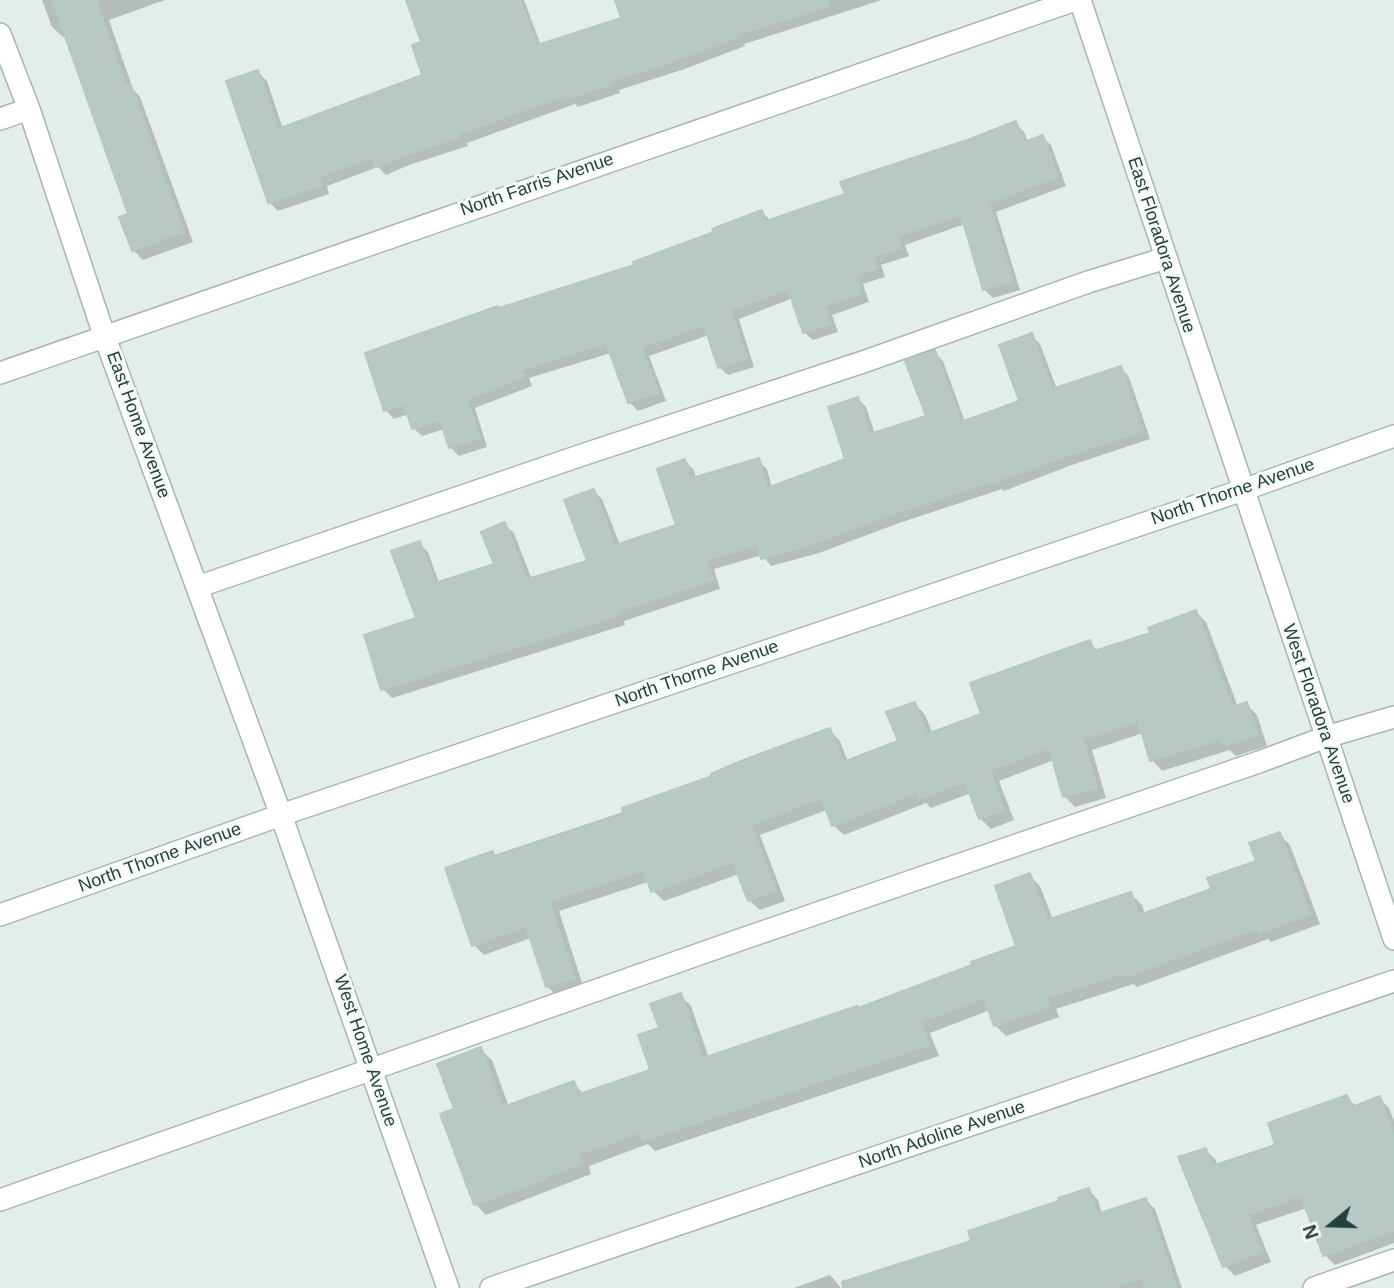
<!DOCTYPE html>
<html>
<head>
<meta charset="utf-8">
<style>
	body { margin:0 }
	#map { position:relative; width:1394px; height:1288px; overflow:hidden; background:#e3eeeb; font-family:Arial,sans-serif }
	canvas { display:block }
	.north { position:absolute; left:1296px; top:1190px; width:70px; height:70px; -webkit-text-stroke:5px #f4faf8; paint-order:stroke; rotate:251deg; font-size:19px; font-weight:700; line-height:28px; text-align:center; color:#22403e }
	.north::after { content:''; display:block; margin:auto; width:24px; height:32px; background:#22403e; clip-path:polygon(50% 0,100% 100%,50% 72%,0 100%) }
</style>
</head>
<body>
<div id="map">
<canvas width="1394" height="1288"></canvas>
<div class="north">N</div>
</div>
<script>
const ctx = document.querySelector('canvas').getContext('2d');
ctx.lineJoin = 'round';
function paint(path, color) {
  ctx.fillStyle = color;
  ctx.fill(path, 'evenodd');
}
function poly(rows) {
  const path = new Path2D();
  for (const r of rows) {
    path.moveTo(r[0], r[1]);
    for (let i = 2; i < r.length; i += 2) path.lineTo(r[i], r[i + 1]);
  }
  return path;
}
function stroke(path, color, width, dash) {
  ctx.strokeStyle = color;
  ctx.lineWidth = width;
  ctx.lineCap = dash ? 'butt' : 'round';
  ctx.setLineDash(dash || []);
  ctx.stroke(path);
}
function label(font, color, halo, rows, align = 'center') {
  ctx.font = font + ' Arial,sans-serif';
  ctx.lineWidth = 6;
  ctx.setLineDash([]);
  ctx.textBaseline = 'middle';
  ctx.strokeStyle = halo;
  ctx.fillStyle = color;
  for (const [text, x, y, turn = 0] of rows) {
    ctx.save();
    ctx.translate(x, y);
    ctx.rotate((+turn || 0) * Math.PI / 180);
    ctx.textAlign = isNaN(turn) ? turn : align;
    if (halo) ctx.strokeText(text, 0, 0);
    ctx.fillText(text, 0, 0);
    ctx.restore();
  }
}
paint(poly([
	[42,0,165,0,109,20,133,89,140,97,193,242,143,260,133,250,131,215,66,36,63,37,52,27],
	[424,0,524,0,541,46,623,19,617,0,882,0,744,44,745,46,682,70,619,90,620,93,578,107,575,104,467,143,468,146,409,165,386,175,378,167,327,186,329,194,278,211,269,202,258,72,267,81,283,129,424,76],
	[1015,123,1024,132,1028,142,1042,137,1051,145,1066,186,996,212,1020,290,993,298,984,289,965,224,905,245,909,256,881,265,885,277,863,284,869,302,832,315,838,332,813,340,804,332,793,298,739,319,754,367,728,375,719,367,709,335,649,356,666,401,638,411,629,402,611,353,529,378,532,386,475,408,487,447,459,456,450,447,445,429,422,436,413,428,409,414,394,419,385,410,499,309,636,266,762,212,771,221,847,195],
	[1031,335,1040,344,1057,389,1121,368,1129,377,1150,439,1069,466,1004,491,1002,489,899,523,819,553,771,566,762,555,714,569,720,589,624,621,625,625,392,698,383,689,418,619,419,543,428,552,439,583,496,565,505,525,514,533,532,580,590,563,594,491,602,499,620,545,678,526,685,461,694,470,696,478,758,460,767,469,772,488,847,460,858,399,866,407,875,434,928,417,934,352,943,361,965,422,1021,402],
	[1196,612,1206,622,1238,707,1246,704,1257,715,1267,746,1236,756,1230,750,1162,771,1152,760,1143,733,1092,750,1106,798,1075,807,1064,796,1054,760,999,781,1014,820,991,829,980,818,971,793,931,808,926,803,844,835,833,825,827,810,760,835,785,901,760,910,749,900,739,874,664,901,653,891,648,882,559,911,584,989,558,997,548,987,531,938,484,955,474,945,492,853,496,857,626,814,829,730,840,741,848,762,900,742,915,704,925,715,933,734,983,715,1089,642,1099,652,1152,635],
	[1279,834,1290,845,1320,924,1271,942,1268,939,1137,987,1134,984,1056,1009,1059,1017,1006,1036,995,1025,990,1010,930,1033,939,1056,655,1151,648,1144,589,1166,591,1174,486,1215,475,1204,456,1110,481,1050,492,1060,509,1107,573,1083,584,1094,652,1071,661,1029,680,995,691,1006,709,1058,858,1010,974,966,1018,947,1029,875,1040,886,1053,920,1131,894,1142,905,1145,915,1213,890,1258,863],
	[1347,1097,1356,1107,1379,1098,1389,1108,1394,1121,1394,1243,1335,1265,1325,1255,1307,1208,1256,1225,1271,1262,1235,1276,1225,1266,1205,1150,1216,1160,1217,1166,1277,1146],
	[1089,1190,1098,1200,1102,1214,1146,1200,1155,1209,1182,1288,858,1288,973,1242],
	[830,1275,841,1288,794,1288]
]), '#0003');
const building = poly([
	[52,0,96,0,126,86,130,84,184,232,132,251,119,217,128,214,52,0],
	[406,0,520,0,537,45,621,18,615,0,828,0,829,6,736,35,737,37,672,62,611,81,612,84,567,99,566,95,459,134,460,137,400,157,376,167,372,157,319,177,321,185,268,203,226,81,258,70,278,129,422,75,412,45,421,42,406,0],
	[1016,121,1024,142,1043,135,1058,177,989,203,1013,281,983,290,961,215,898,236,902,248,873,257,877,268,856,276,862,293,825,306,830,324,803,333,788,289,731,310,747,358,718,368,704,325,642,347,658,392,628,403,606,343,521,370,524,377,467,399,480,438,449,448,440,420,412,429,404,404,384,411,365,353,498,306,499,308,634,265,633,262,714,232,712,229,762,210,766,221,845,194,840,182,970,139,1016,121],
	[1032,333,1052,389,1121,366,1143,431,1060,458,994,483,993,481,890,515,810,545,761,559,757,545,706,560,713,580,616,612,617,616,381,690,364,635,416,618,391,551,420,541,435,583,494,564,481,532,505,522,527,579,587,561,564,500,594,489,615,545,676,525,657,469,685,459,692,478,759,458,767,488,845,459,828,407,858,397,870,434,926,416,905,361,935,350,961,422,1019,401,999,345,1032,333],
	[1196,610,1232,707,1247,702,1258,735,1223,746,1221,739,1150,761,1138,721,1083,739,1097,788,1063,797,1049,748,990,770,1004,810,979,819,965,782,919,799,917,793,832,826,821,798,751,825,776,890,748,901,733,862,651,892,644,870,549,901,575,978,546,987,526,926,472,946,445,868,493,851,494,856,623,813,622,808,712,776,711,774,738,762,830,728,843,762,898,741,886,712,915,702,927,734,981,714,970,683,1090,640,1094,651,1150,633,1148,628,1196,610],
	[1280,832,1310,914,1259,933,1258,928,1125,977,1124,973,1046,998,1049,1006,994,1026,984,998,920,1022,929,1045,643,1141,640,1132,579,1155,582,1163,545,1177,546,1179,474,1205,440,1114,454,1109,437,1064,481,1047,503,1107,574,1081,579,1094,650,1070,638,1035,659,1028,650,1004,681,993,703,1058,857,1006,858,1008,972,965,971,962,1016,946,995,886,1030,873,1047,920,1131,892,1139,915,1211,889,1207,878,1256,861,1249,843,1280,832],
	[1347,1095,1352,1107,1380,1096,1394,1135,1394,1230,1323,1256,1301,1196,1247,1215,1262,1251,1223,1267,1178,1157,1206,1148,1212,1166,1275,1145,1268,1123,1347,1095],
	[1089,1188,1097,1214,1146,1198,1177,1288,1145,1288,1142,1278,1111,1288,843,1288,842,1282,971,1241,968,1231,1059,1201,1058,1198,1089,1188]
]);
paint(building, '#b8c9c5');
stroke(building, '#b5c8c4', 2);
const minor = poly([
	[1080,0,1394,939],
	[0,34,29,109,104,335,281,815,448,1288],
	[0,119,29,109],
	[0,373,1075,0],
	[197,587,582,455,863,362,1088,282,1166,258],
	[0,915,281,815,1243,490,1394,436],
	[0,1200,745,938,1259,762,1326,737,1394,717],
	[491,1288,1394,981],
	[1314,1288,1394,1260]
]);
stroke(minor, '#a5b6b4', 24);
stroke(minor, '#fff', 21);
label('18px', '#22403e', '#f4faf8', [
	["North Farris Avenue",537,185,-19],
	["East Floradora Avenue",1161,245,72],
	["East Home Avenue",138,425,70],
	["North Thorne Avenue",1233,492,-19],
	["North Thorne Avenue",697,674,-19],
	["West Floradora Avenue",1318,714,71],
	["North Thorne Avenue",160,858,-20],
	["West Home Avenue",365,1051,71],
	["North Adoline Avenue",942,1135,-19]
]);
</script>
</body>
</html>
